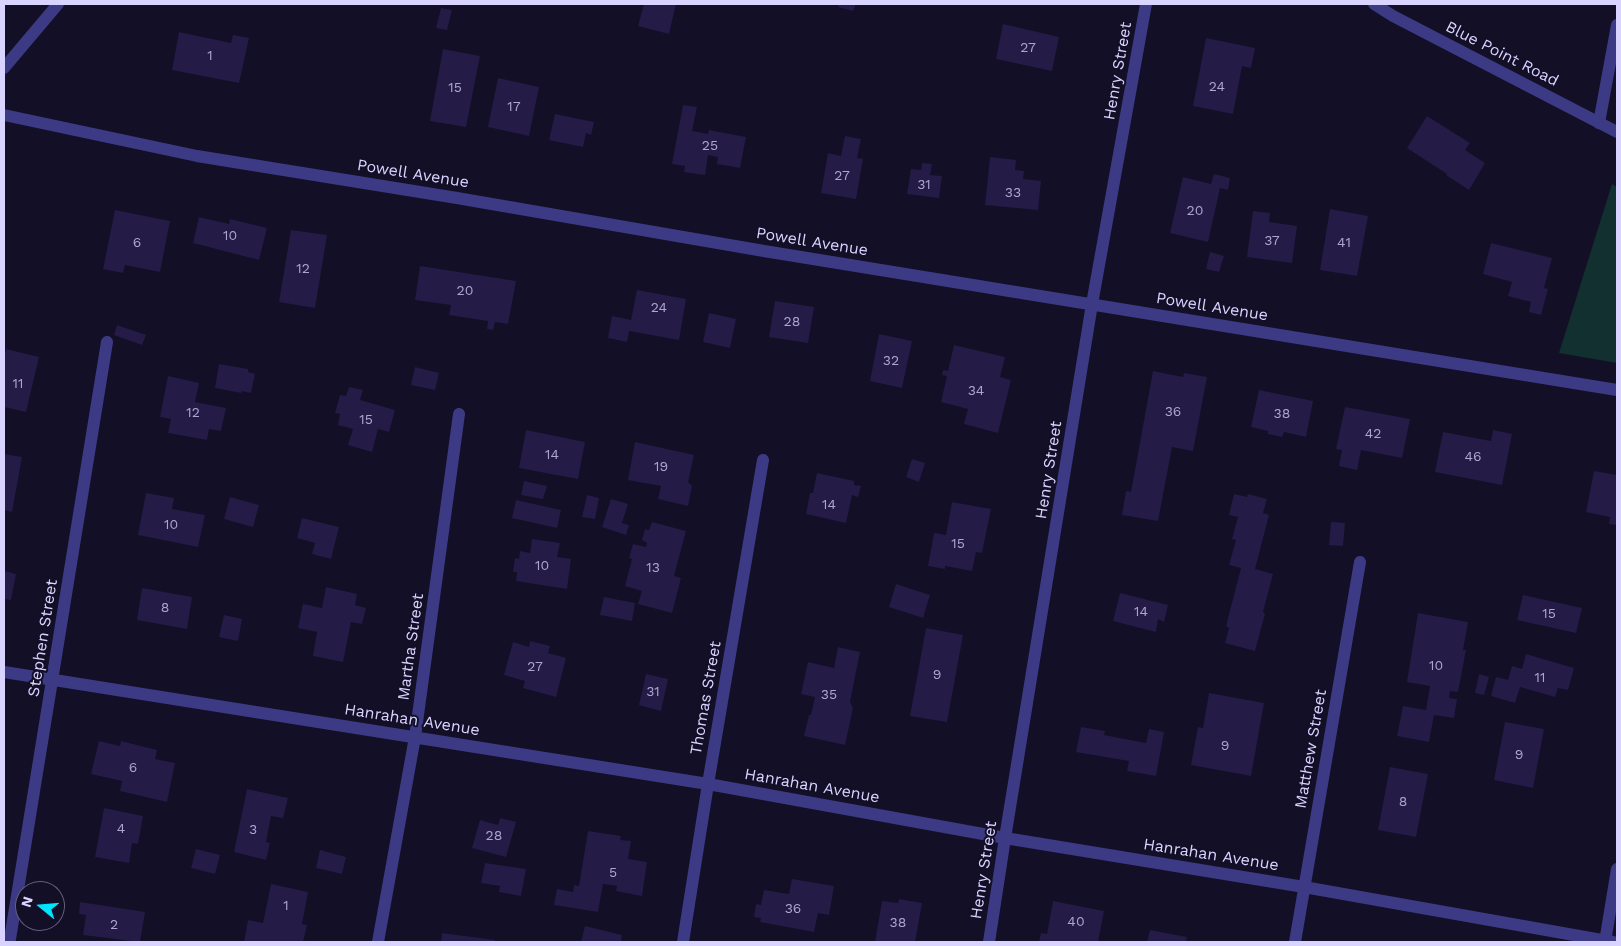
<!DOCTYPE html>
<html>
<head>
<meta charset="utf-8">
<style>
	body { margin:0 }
	#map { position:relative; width:1621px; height:946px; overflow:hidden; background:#130f26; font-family:"Work Sans",sans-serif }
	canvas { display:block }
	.frame { position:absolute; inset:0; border:5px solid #d9d4ff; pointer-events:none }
	.north { position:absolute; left:15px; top:881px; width:50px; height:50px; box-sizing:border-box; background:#130f26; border:1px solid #625e7d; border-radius:50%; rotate:287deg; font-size:14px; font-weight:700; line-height:20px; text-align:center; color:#d9d4ff }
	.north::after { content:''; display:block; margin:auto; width:18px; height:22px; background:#00e5ff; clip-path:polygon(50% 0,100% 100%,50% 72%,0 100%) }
</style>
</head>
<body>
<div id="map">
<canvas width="1621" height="946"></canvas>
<div class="frame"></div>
<div class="north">N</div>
</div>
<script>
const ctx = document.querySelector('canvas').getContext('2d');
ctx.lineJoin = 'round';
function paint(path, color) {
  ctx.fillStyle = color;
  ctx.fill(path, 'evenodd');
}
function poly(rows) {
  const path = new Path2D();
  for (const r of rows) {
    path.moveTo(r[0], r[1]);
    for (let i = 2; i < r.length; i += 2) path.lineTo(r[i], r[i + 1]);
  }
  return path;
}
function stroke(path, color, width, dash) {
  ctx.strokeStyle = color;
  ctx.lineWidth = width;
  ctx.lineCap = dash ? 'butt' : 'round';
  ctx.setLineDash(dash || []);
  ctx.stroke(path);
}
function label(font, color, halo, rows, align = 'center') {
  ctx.font = font + ' "Work Sans",sans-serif';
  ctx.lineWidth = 4;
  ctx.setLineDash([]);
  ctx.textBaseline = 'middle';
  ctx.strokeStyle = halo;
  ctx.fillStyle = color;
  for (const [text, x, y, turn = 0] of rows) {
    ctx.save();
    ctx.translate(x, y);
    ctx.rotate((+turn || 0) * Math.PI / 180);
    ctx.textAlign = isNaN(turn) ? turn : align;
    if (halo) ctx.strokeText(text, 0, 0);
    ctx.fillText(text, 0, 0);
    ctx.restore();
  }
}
paint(poly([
	[1612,184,1617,187,1617,363,1559,353]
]), '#12302f');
paint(poly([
	[644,4,676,4,669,34,638,26],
	[839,4,856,4,853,11,838,7],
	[441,8,452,10,447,30,436,28],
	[1003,24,1059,37,1052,71,996,59],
	[179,32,231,43,233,35,249,38,239,83,172,70],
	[1206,38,1255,48,1251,68,1242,66,1233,114,1193,106],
	[443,49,480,56,466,127,430,121],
	[498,78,539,87,529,136,488,127],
	[683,105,697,107,692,131,708,134,709,130,746,137,740,168,717,164,718,157,708,155,705,175,684,172,685,166,672,164],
	[555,114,594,122,591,135,586,133,583,147,549,140],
	[1427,116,1470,143,1465,150,1485,163,1469,190,1446,175,1447,174,1407,148],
	[845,136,861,139,857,158,863,159,856,199,821,193,828,153,841,156],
	[990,157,1016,160,1015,170,1024,171,1023,179,1041,181,1038,210,985,205],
	[922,163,932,164,930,175,942,176,939,198,907,194,911,169,921,170],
	[1214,174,1230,178,1228,190,1220,188,1208,242,1170,233,1183,177,1211,184],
	[1330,209,1368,216,1357,276,1320,270],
	[115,210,170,221,160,272,125,265,123,273,103,269],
	[1253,211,1270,213,1269,222,1297,226,1292,263,1247,257],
	[199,217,229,224,230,219,267,228,259,260,193,243],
	[291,230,327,235,315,308,279,302],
	[1491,243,1552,258,1544,288,1548,289,1541,315,1529,312,1531,302,1508,296,1512,282,1483,274],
	[1210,252,1224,256,1219,272,1206,269],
	[420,266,516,281,508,324,495,322,493,330,487,329,488,321,449,315,451,305,415,300],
	[637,290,686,299,679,340,629,331,627,342,608,338,612,316,631,320],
	[775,301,814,307,808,343,769,337],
	[709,313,736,319,730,348,703,342],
	[117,325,146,335,142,345,114,335],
	[879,334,912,341,902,388,870,381],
	[954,345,1005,357,1000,377,1011,380,998,433,964,424,968,409,941,402,947,376,942,375,943,370,948,371],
	[6,349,39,357,26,412,4,407,4,360],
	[219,364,248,369,248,372,255,374,251,393,242,391,241,393,215,388],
	[415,367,439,373,435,390,411,385],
	[1153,371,1183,377,1184,373,1207,377,1193,451,1172,447,1158,521,1122,515,1126,491,1131,492],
	[168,376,199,383,195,402,226,408,221,431,209,429,207,440,168,433,171,419,160,417],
	[349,387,363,390,360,400,395,410,389,432,378,429,372,452,348,445,353,429,338,425,340,414,335,413,340,395,346,396],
	[1259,390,1313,401,1306,437,1284,432,1282,437,1268,434,1268,431,1251,427],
	[1345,407,1410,419,1402,458,1361,450,1357,470,1339,466,1342,450,1336,449],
	[526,430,585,442,578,479,519,468],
	[1493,430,1512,434,1502,485,1435,472,1443,432,1491,441],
	[635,442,694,455,688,482,692,486,688,506,658,499,661,486,628,480],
	[4,454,22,457,12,512,4,510],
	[912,459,925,463,919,482,906,477],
	[1594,471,1617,475,1617,525,1609,524,1610,517,1586,512],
	[817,473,854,481,854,485,861,486,858,497,852,495,846,523,806,514,810,493,813,493],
	[524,481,547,486,543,499,521,495],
	[146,493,174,498,172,509,205,515,198,547,138,535],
	[1234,494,1247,497,1248,494,1267,499,1263,513,1269,515,1255,569,1273,574,1263,612,1265,614,1255,651,1225,643,1229,628,1226,626,1241,568,1229,565,1236,540,1232,539,1238,517,1229,515],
	[587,495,599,498,595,519,582,517],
	[230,497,259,505,253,527,224,519],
	[611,499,628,504,622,523,629,525,626,535,602,527],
	[516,500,561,510,557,528,512,518],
	[952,502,991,509,982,553,976,552,972,571,945,566,945,569,928,566,934,533,946,535],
	[302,518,339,527,331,559,312,554,315,543,297,538],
	[652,522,686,531,674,576,681,578,672,613,638,604,642,591,625,586,632,559,629,558,633,544,646,547,647,543,642,540,645,529,649,530],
	[1331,522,1345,523,1343,546,1329,545],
	[532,539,560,543,557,557,571,559,567,589,516,581,517,572,513,572,515,558,519,559,520,551,530,553],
	[4,571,16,574,11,600,4,599],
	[896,584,930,595,923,618,889,607],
	[326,587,357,594,355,605,366,608,362,624,351,622,343,662,313,656,317,632,298,628,303,604,322,608],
	[142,588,192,597,187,629,137,620],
	[1120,593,1168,605,1164,622,1158,619,1156,632,1113,621],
	[1523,595,1582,608,1576,633,1517,620],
	[604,597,635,603,632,621,600,615],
	[1418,613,1468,622,1463,650,1466,650,1458,692,1450,691,1449,698,1457,699,1454,718,1434,715,1429,742,1397,736,1403,706,1426,710,1430,686,1407,682],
	[224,615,242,619,238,641,219,637],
	[926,628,963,635,947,722,910,716],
	[530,641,550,646,548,653,566,658,556,697,523,688,525,681,504,675,513,642,529,647],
	[838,647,860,652,850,702,853,708,845,745,804,736,809,715,811,715,815,697,801,694,808,662,834,668],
	[1526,654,1574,668,1568,690,1558,688,1555,697,1520,687,1515,703,1491,696,1496,677,1508,680,1512,666,1522,669],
	[646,674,668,679,661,711,639,705],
	[1479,674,1489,677,1484,695,1475,693],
	[1209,693,1264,703,1251,776,1191,765,1198,727,1203,728],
	[1505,722,1544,729,1533,788,1494,780],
	[1081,727,1105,731,1104,735,1146,743,1149,729,1164,732,1156,776,1127,771,1129,761,1076,752],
	[99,741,120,746,121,741,157,750,155,759,175,763,167,802,120,791,122,781,91,774],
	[1390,767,1428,774,1416,837,1378,830],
	[247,789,288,798,283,818,271,816,266,842,270,843,266,860,234,852],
	[104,808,143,816,138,844,132,843,129,863,95,857],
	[500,818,516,822,506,857,472,848,480,820,498,825],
	[588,831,621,836,620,840,631,841,628,859,647,862,642,896,616,891,617,886,603,884,598,912,554,905,557,889,573,892,574,885,579,886],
	[196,849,220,855,215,874,191,868],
	[320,850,346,857,342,874,316,868],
	[485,863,526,869,521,896,499,892,500,886,481,883],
	[792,879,834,886,829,915,818,913,814,932,760,922,761,918,754,917,756,904,761,905,764,890,789,894],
	[271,884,308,892,302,924,307,925,303,942,244,942,248,920,263,923],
	[899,899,922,903,915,942,875,942,882,901,898,903],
	[1053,901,1104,911,1098,942,1039,942,1041,933,1047,934],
	[80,902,145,912,140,942,83,935,86,915,79,914],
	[585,926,622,935,621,942,581,942],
	[1150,930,1187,937,1186,942,1147,942],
	[442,933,495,940,495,942,441,942]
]), '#241b47');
stroke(poly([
	[4,68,58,4],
	[4,115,197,156,457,198,764,251,1617,390],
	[1599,123,1617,25],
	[4,672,708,784,1005,838,1304,887,1613,942],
	[10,939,107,342],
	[378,942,415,737,459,414],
	[683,942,708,784,763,460],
	[989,942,1005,838,1092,304,1146,4],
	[1295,942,1360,562],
	[1605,942,1617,869]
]), '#3d3a85', 12);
stroke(poly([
	[1374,4,1393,16,1617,132]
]), '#3d3a85', 12);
label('14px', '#aca6d1', null, [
	["27",1028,48],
	["1",210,56],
	["24",1217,87],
	["15",455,88],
	["17",514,107],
	["25",710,146],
	["27",842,176],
	["31",924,185],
	["33",1013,193],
	["20",1195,211],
	["10",230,236],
	["37",1272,241],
	["6",137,243],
	["41",1344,243],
	["12",303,269],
	["20",465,291],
	["24",659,308],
	["28",792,322],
	["32",891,361],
	["11",18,384],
	["34",976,391],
	["36",1173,412],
	["12",193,413],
	["38",1282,414],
	["15",366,420],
	["42",1373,434],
	["14",552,455],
	["46",1473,457],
	["19",661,467],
	["14",829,505],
	["10",171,525],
	["15",958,544],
	["10",542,566],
	["13",653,568],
	["8",165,608],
	["14",1141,612],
	["15",1549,614],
	["10",1436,666],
	["27",535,667],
	["9",937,675],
	["11",1540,678],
	["31",653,692],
	["35",829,695],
	["9",1225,746],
	["9",1519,755],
	["6",133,768],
	["8",1403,802],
	["4",121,829],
	["3",253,830],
	["28",494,836],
	["5",613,873],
	["1",286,906],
	["36",793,909],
	["40",1076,922],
	["38",898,923],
	["2",114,925]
]);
label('16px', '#d9d4ff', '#130f26', [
	["Blue Point Road",1502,54,27],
	["Henry Street",1118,71,-80],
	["Powell Avenue",413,174,9],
	["Powell Avenue",812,242,9],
	["Powell Avenue",1212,307,9],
	["Henry Street",1049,470,-81],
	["Stephen Street",43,638,-81],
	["Martha Street",411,647,-82],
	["Thomas Street",706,698,-80],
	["Hanrahan Avenue",412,720,9],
	["Matthew Street",1311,749,-80],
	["Hanrahan Avenue",812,786,10],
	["Hanrahan Avenue",1211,855,9],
	["Henry Street",984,870,-81]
]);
</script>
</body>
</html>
